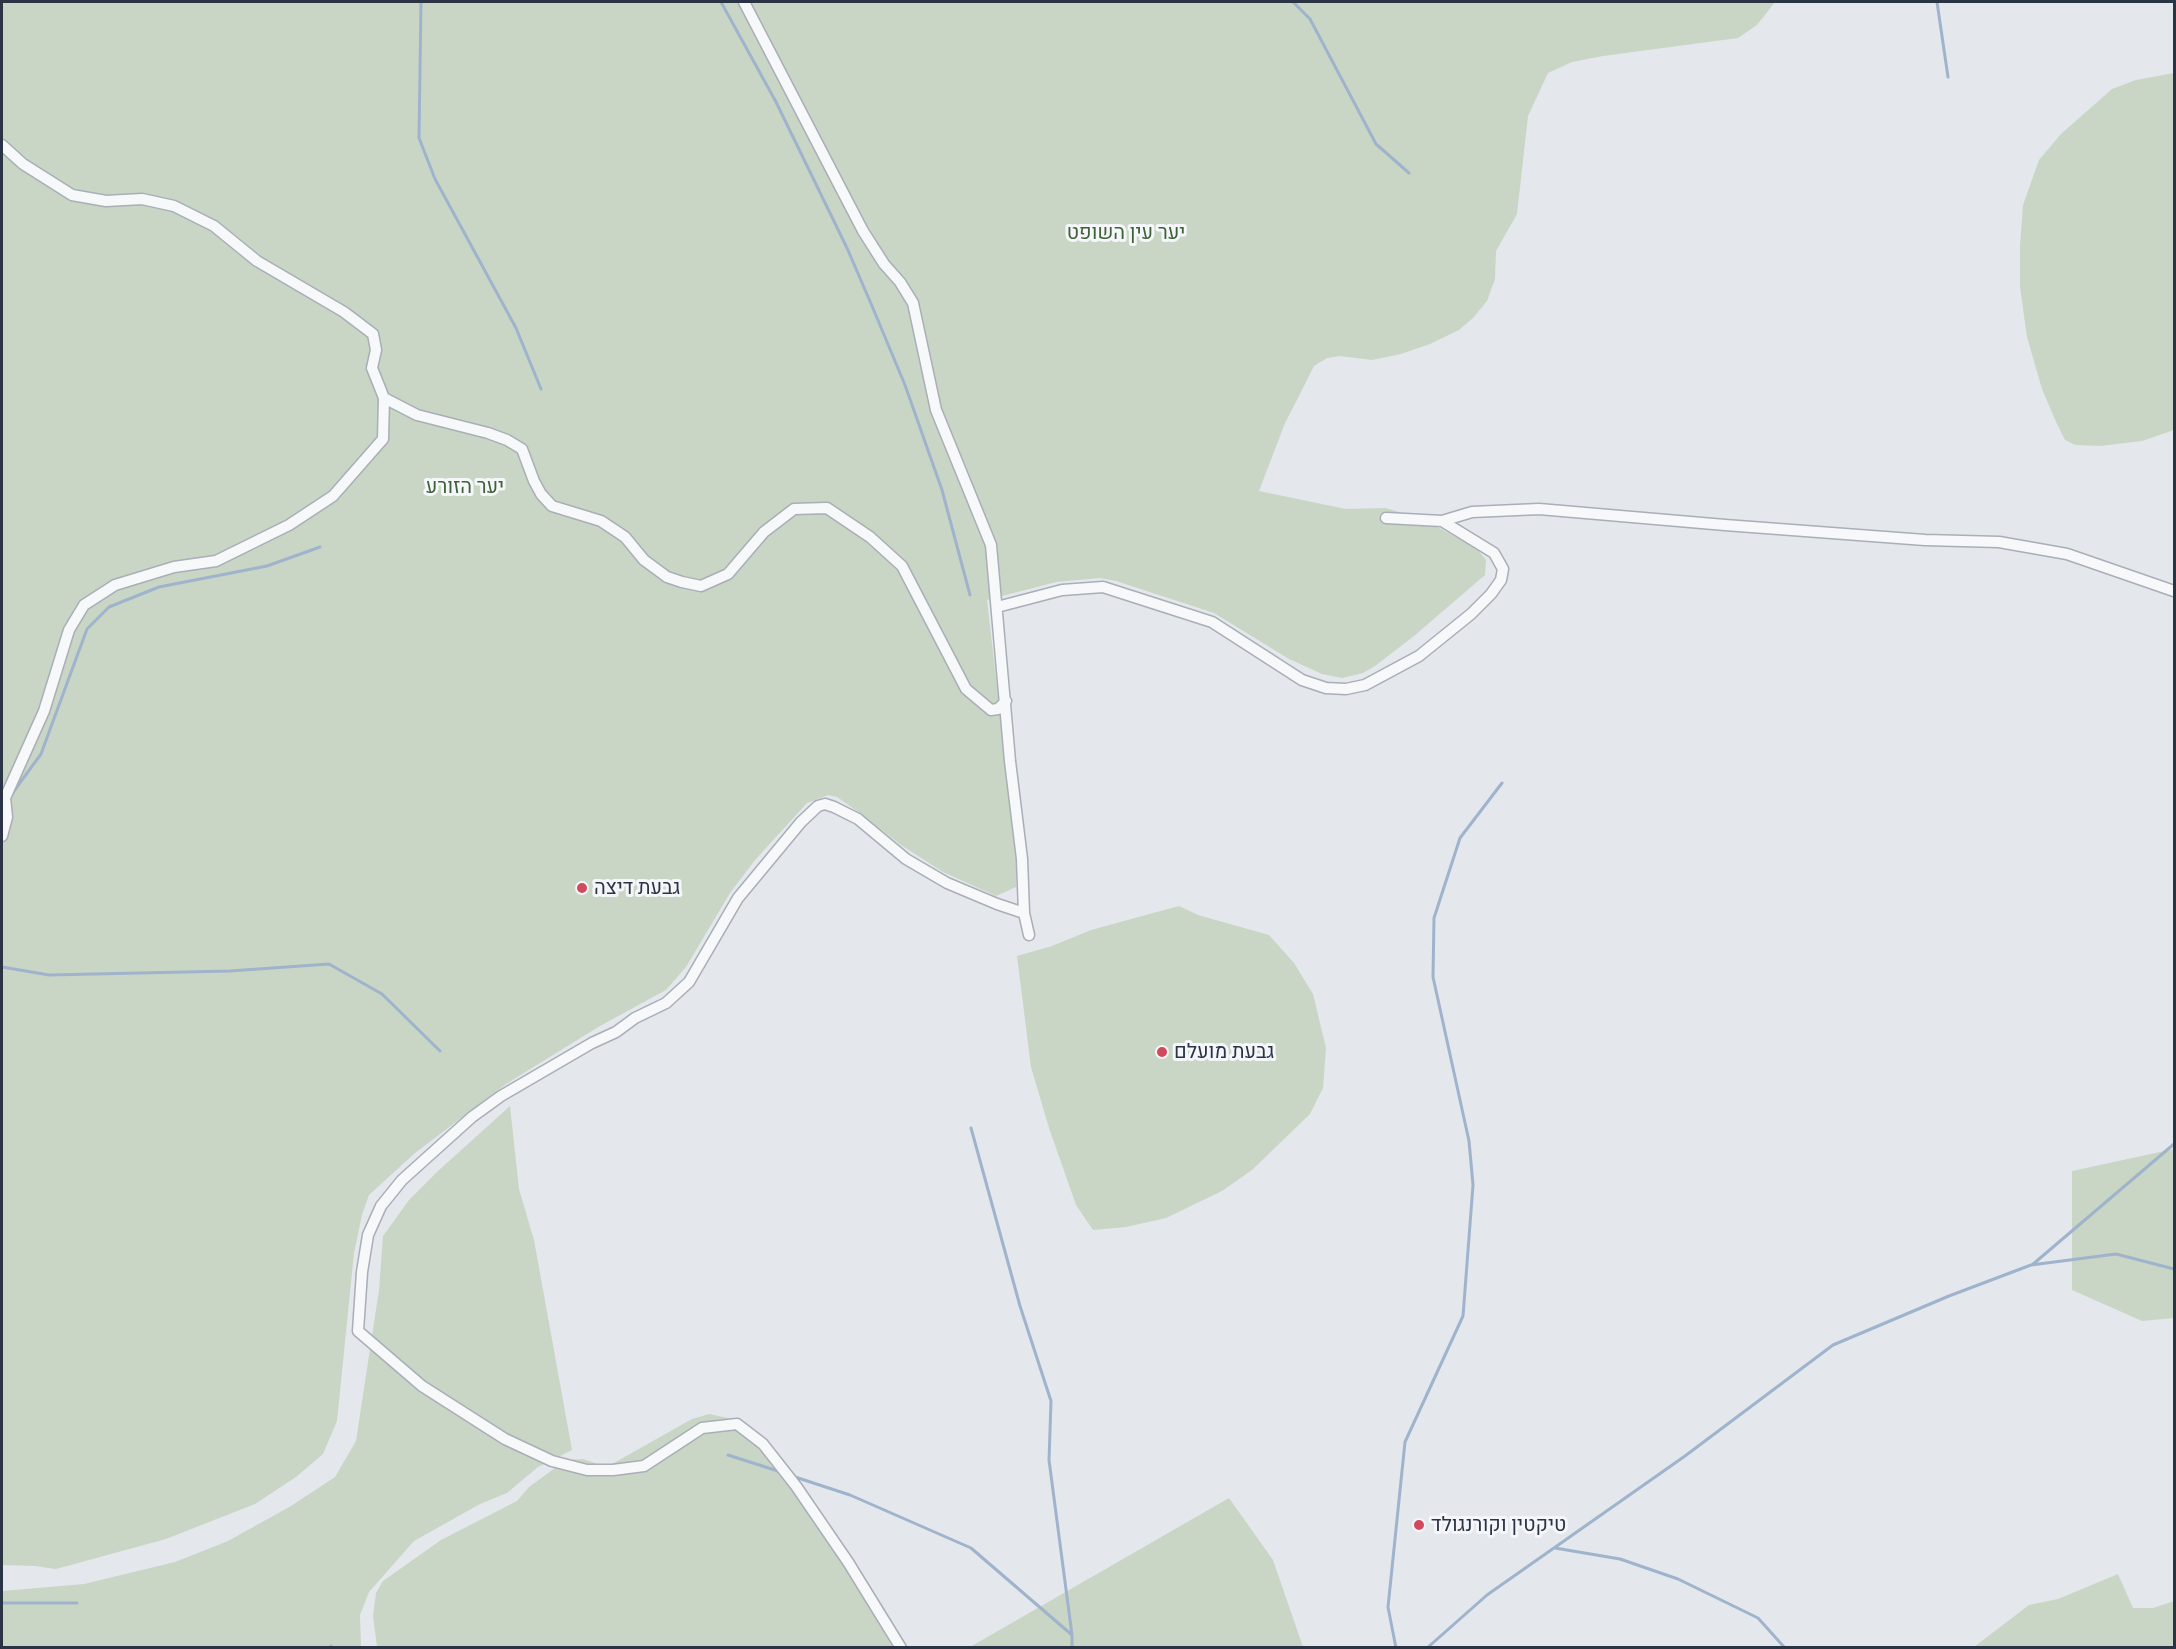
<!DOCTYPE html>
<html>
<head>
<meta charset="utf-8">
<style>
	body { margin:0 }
	#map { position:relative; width:2176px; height:1649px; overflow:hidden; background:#e4e7ec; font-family:Karla,sans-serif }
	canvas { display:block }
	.frame { position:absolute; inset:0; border:3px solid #2b3445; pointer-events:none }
</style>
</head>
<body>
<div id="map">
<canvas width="2176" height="1649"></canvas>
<div class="frame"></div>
</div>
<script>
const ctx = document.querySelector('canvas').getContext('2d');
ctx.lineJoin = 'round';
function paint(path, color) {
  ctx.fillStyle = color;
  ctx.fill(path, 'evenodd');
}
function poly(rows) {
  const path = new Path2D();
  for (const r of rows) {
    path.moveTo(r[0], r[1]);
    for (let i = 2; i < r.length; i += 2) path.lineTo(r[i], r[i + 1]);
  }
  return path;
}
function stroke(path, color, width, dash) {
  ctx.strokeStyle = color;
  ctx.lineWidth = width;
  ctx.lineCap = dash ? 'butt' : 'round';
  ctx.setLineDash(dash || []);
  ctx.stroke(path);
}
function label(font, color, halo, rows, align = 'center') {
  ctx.font = font + ' Karla,Heebo,sans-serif';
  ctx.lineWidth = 6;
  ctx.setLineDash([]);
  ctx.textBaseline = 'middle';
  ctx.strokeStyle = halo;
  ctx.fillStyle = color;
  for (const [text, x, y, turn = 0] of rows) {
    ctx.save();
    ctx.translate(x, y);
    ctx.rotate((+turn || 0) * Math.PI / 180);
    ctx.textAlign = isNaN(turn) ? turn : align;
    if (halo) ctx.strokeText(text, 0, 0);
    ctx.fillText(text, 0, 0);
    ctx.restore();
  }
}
paint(poly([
	[2,2,1775,2,1757,25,1738,38,1603,56,1572,62,1548,73,1528,116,1517,214,1496,251,1495,279,1487,301,1473,318,1459,330,1430,344,1401,354,1372,360,1340,356,1327,358,1314,366,1300,394,1285,423,1259,491,1346,509,1386,508,1425,520,1477,549,1486,560,1485,575,1414,636,1375,666,1363,673,1342,678,1322,674,1289,659,1214,613,1116,581,1100,578,1056,582,987,600,1017,860,1016,887,996,896,943,872,901,845,860,813,837,797,828,795,807,803,755,860,730,893,686,967,666,990,600,1026,506,1084,415,1153,369,1195,362,1215,354,1253,337,1421,323,1454,296,1477,255,1504,166,1539,56,1569,35,1566,2,1565],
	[2174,73,2174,430,2142,441,2100,446,2075,445,2065,440,2057,424,2042,389,2027,337,2020,287,2020,246,2023,205,2039,160,2061,134,2112,89,2136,80],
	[1179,906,1198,915,1269,935,1294,963,1313,994,1326,1048,1323,1088,1310,1114,1252,1170,1222,1191,1166,1218,1126,1227,1093,1230,1076,1205,1049,1128,1031,1067,1017,956,1052,946,1091,930],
	[510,1106,519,1189,534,1240,572,1450,538,1467,507,1493,480,1504,414,1541,369,1592,360,1615,361,1647,2,1647,2,1591,84,1584,175,1562,228,1541,291,1506,335,1477,356,1441,379,1290,383,1236,409,1200,438,1171],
	[2174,1149,2174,1318,2142,1321,2072,1290,2072,1171],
	[709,1414,742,1421,814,1515,891,1639,893,1647,377,1647,373,1616,376,1593,383,1581,441,1540,517,1501,529,1487,566,1460,583,1459,598,1464,612,1464,692,1419],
	[1229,1498,1273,1560,1303,1647,970,1647],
	[2118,1574,2133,1608,2153,1608,2174,1601,2174,1647,1974,1647,2029,1605,2058,1599]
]), '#c9d6c5');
stroke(poly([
	[421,2,419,138,435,179,516,328,541,389],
	[721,2,776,102,847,248,872,306,905,385,942,490,970,595],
	[1293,2,1310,19,1376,144,1409,173],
	[1937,2,1948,77],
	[11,795,41,754,87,629,109,607,159,587,267,566,320,547],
	[2,967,49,975,230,971,329,964,382,994,440,1051],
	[971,1128,1020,1306,1051,1401,1049,1460,1072,1635,1072,1648],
	[2032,1265,2174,1144],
	[728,1455,781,1472],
	[792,1476,850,1495,971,1548,1072,1635],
	[1555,1548,1620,1559,1678,1579,1758,1618,1785,1648],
	[2,1603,77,1603],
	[330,1648,331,1646],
	[1396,1648,1388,1607,1405,1442,1463,1316,1473,1185,1469,1141,1433,977,1434,918,1460,838,1502,783],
	[1427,1648,1487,1595,1685,1456,1833,1345,1949,1296,2031,1265,2116,1254,2174,1269]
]), '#9fb4cc', 3);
const street = poly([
	[744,2,863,231,884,264,900,282,913,303,936,410,991,545,1010,761,1022,859,1024,913,1029,935],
	[2,145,23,164,72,195,106,201,142,199,174,206,214,226,257,261,344,312,373,334,376,350,372,368,384,398,383,439,333,496,289,525,216,561,174,567,115,585,84,605,69,630,44,711,5,798,7,817,2,836],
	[384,398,417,415,488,433,507,440,522,449,534,481,541,494,552,506,601,521,625,537,644,560,667,577,682,582,701,586,728,574,764,532,794,509,827,508,870,537,902,566,966,689,991,710,998,709,1006,701],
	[1386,518,1442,521,1472,512,1539,509,1725,525,1925,540,1999,542,2067,554,2174,591],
	[997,607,1062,590,1103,587,1212,622,1302,680,1326,688,1346,689,1365,685,1419,656,1471,614,1491,594,1501,580,1503,569,1494,553,1442,521],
	[901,1648,848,1562,796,1486,763,1444,737,1424,702,1428,644,1466,613,1470,587,1470,552,1461,505,1439,422,1386,358,1331,362,1272,368,1235,381,1206,402,1180,472,1117,501,1096,592,1043,616,1032,635,1018,666,1003,689,982,738,898,801,822,818,806,825,804,834,807,858,819,906,859,947,883,997,904,1024,913]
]);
stroke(street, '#a9aeb7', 13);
stroke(street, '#f7f8fa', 10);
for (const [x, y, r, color] of [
	[582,888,6,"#d1495b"],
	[1162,1052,6,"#d1495b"],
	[1419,1525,6,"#d1495b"]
]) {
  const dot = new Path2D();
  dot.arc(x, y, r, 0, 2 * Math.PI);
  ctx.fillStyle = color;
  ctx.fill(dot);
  stroke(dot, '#f4f6f9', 2);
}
label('20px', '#3f6138', '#f4f6f9', [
	["יער עין השופט",1126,233],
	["יער הזורע",465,487]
]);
label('20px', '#2b3445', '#f4f6f9', [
	["גבעת דיצה",594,888],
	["גבעת מועלם",1174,1052],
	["טיקטין וקורנגולד",1431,1525]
], 'left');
</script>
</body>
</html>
